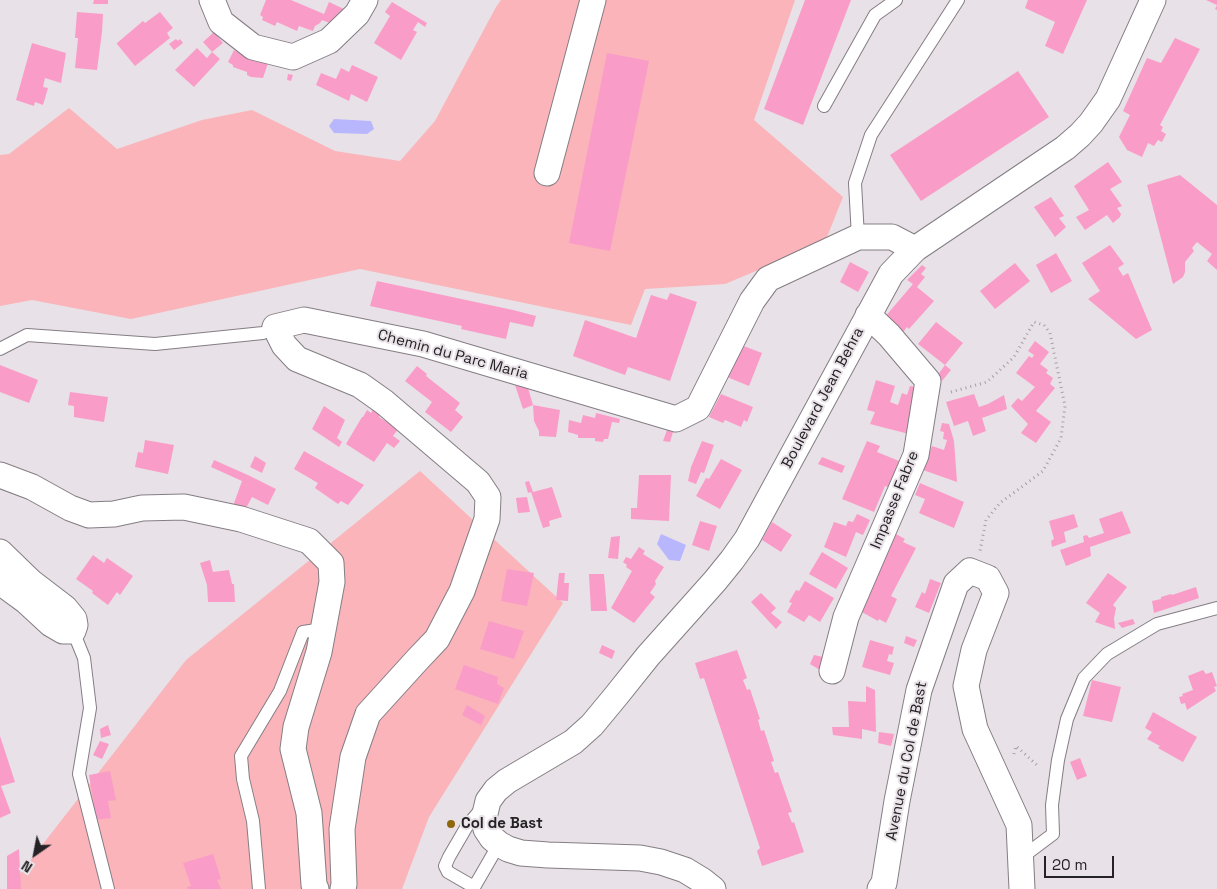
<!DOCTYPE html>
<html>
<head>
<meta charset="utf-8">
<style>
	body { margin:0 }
	#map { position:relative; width:1217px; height:889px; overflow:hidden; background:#e8e1e7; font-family:"Space Grotesk",sans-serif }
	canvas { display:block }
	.north { position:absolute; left:10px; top:829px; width:50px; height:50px; -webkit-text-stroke:4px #e8e1e7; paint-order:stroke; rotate:213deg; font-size:14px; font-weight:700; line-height:20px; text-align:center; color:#242224 }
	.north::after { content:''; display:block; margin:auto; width:18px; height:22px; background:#242224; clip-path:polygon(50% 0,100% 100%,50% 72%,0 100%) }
	.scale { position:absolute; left:1044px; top:856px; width:70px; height:22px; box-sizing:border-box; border:2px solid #242224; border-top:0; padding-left:6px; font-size:15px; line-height:18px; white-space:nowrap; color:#242224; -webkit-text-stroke:4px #e8e1e7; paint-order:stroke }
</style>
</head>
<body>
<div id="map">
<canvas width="1217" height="889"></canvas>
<div class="north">N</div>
<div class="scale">20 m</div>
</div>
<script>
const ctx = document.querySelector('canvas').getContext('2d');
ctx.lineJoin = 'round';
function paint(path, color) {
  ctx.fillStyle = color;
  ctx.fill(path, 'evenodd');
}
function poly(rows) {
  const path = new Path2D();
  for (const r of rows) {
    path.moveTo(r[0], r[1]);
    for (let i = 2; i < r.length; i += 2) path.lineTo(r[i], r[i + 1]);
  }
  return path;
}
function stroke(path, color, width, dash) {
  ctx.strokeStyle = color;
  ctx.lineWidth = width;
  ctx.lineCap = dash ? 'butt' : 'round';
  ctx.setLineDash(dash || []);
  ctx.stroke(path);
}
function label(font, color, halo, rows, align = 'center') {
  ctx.font = font + ' "Space Grotesk",sans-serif';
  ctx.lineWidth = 4;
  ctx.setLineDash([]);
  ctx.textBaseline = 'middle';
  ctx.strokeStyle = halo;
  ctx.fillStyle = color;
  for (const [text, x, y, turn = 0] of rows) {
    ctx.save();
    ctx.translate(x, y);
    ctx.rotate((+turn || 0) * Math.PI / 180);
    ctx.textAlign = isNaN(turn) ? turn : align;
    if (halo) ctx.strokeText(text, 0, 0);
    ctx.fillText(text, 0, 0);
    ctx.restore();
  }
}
paint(poly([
	[501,0,795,0,754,120,843,197,825,242,725,284,645,289,631,325,360,269,131,319,32,300,0,306,0,155,9,154,69,108,117,149,202,120,252,110,335,151,400,161,435,121,496,7],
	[420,471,563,603,429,817,402,889,8,889,186,660]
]), '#fab4ba');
paint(poly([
	[334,119,371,121,374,129,367,134,334,133,329,126],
	[661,534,686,545,680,561,669,560,657,544]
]), '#b8b7fd');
paint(poly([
	[94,0,108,0,108,4,93,4],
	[266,0,291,0,324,14,329,2,346,10,335,25,322,20,320,23,315,26,313,31,299,26,297,31,277,22,275,26,262,20,263,17,260,15],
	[805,0,851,0,803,125,764,109],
	[1028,0,1087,0,1063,54,1045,46,1055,22,1025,8],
	[1206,0,1217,0,1217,10,1215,9,1217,5],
	[392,2,427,23,425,27,418,22,413,30,417,32,401,60,374,43,390,16,385,12],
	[77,12,103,14,102,32,97,70,75,68,78,38,75,38],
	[160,12,173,28,167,33,170,38,135,66,117,44,117,43,143,21,145,23],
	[214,32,223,43,212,52,203,42],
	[1175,38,1200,49,1160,125,1163,127,1161,131,1166,134,1162,142,1158,140,1154,146,1148,143,1142,157,1127,150,1119,137,1130,115,1123,111,1147,58,1161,63],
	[176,39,178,41,180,39,183,43,174,50,169,44],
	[32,43,66,53,61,83,45,78,43,87,48,88,43,105,35,102,34,106,16,100],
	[197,48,207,58,212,52,220,59,194,87,175,70],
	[234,50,254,61,268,63,263,78,251,77,247,75,247,72,233,67,233,65,228,62],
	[607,53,649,61,610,251,569,243],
	[352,65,378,77,367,102,351,94,349,101,316,85,321,73,336,79,341,68,349,72],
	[1018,71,1049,117,921,201,890,155],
	[288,74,293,75,291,81,287,80],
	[1108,162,1122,182,1110,189,1122,206,1117,208,1121,214,1120,217,1113,223,1107,215,1085,230,1076,217,1089,210,1074,186],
	[1180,175,1217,205,1217,270,1207,261,1212,254,1197,242,1192,248,1194,251,1185,262,1185,272,1183,277,1173,284,1147,185],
	[1051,197,1064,216,1059,218,1066,227,1055,237,1034,207],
	[1110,245,1124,264,1118,268,1123,276,1128,273,1152,330,1136,339,1088,299,1100,291,1082,263],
	[1056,253,1072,281,1051,293,1036,265],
	[850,262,869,272,858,292,840,282],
	[1015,263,1030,281,995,309,980,291],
	[922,265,926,268,921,274,925,277,917,287,934,301,909,329,907,327,901,335,884,318,913,284,907,280],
	[377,281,513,310,536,316,533,327,510,322,506,339,461,329,462,326,370,306],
	[670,293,697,302,670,381,628,367,625,375,573,356,585,320,636,338,651,295,667,300],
	[936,322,963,343,945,365,918,344],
	[1035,341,1049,352,1040,364,1048,370,1046,373,1053,378,1050,384,1055,388,1036,411,1051,422,1036,443,1021,433,1028,424,1011,406,1018,398,1022,401,1035,387,1016,373,1029,356,1032,358,1034,355,1028,351],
	[741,345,762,353,749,386,727,377],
	[0,365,38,380,29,403,0,392],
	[945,365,951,370,942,381,937,376],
	[417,366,427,374,426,376,460,403,455,410,463,417,451,432,425,412,432,402,405,381],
	[876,380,895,386,890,402,898,405,902,393,907,395,910,386,916,387,909,434,870,424,875,412,867,410],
	[515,385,528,388,533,405,523,409],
	[70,392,108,397,104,422,74,417,74,406,68,405],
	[721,394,753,407,747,422,744,420,741,427,725,420,723,423,709,417],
	[974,394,979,407,988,404,1004,395,1007,409,982,418,986,431,973,436,968,421,954,426,946,402],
	[533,405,560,410,556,437,539,436,539,431,534,421],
	[324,406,345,420,337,438,342,442,339,447,312,429],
	[374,407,381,411,379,417,398,429,393,436,400,441,394,448,387,443,374,462,346,444,362,417,363,417,367,410,371,413],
	[596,413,620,419,619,423,612,422,608,439,604,439,603,442,595,441,595,438,578,438,578,435,568,432,569,420,581,423,583,415,595,418],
	[942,423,949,424,954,441,957,482,923,470,932,446,944,450,947,440,943,439,944,432,940,431],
	[667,430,673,432,670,442,663,441],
	[145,440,174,445,168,474,135,467,138,452,143,453],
	[702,441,714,445,704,473,701,472,696,484,688,481,691,467],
	[867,441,880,446,877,452,904,463,894,489,885,486,874,512,842,499],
	[304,451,364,485,348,505,341,501,338,504,315,488,318,483,294,469],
	[255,456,266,463,262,473,250,467],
	[822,457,845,466,842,473,818,464],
	[721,459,742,470,720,509,696,496,706,478,709,479],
	[214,460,250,476,276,489,268,505,252,497,245,510,233,506,242,481,211,467],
	[639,475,671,475,669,521,631,519,631,508,637,508],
	[529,481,533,492,552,487,562,517,549,521,550,526,543,528,531,492,528,493,525,482],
	[920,483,964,502,954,528,919,513,925,499,915,495],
	[527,497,530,512,518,513,516,498],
	[1122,511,1131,533,1090,547,1091,556,1066,566,1060,550,1084,542,1083,536,1087,535,1089,538,1104,533,1099,519],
	[857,514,870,520,863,535,856,532,846,557,824,547,834,522,846,526,848,521,853,522],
	[1074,514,1078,527,1064,532,1066,542,1052,547,1051,541,1054,539,1049,521],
	[700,521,717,526,709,551,692,545],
	[772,522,792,535,781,552,762,540],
	[896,534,905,539,903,542,916,548,891,596,897,599,886,623,879,619,878,621,860,611],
	[620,536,618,559,608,558,611,537],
	[639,547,645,551,643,554,664,567,655,581,656,584,650,593,655,597,634,623,611,608,632,571,626,567,627,565,623,562,626,557,631,559],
	[822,552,848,568,836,589,809,574],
	[93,555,104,563,107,558,133,576,120,595,117,592,108,605,92,593,93,591,76,579],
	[210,560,213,572,229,570,232,584,234,584,235,602,208,602,207,585,200,563],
	[507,569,534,573,527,606,501,601],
	[559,573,565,573,564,583,569,583,568,601,556,600],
	[1108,573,1127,587,1113,605,1116,608,1114,618,1115,629,1095,622,1100,613,1086,603],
	[589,574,604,574,607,611,591,611,589,575],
	[930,579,941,583,929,613,915,607,922,592,925,594],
	[805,581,834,598,820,622,809,615,804,622,787,612,792,603,789,602,796,590,799,591],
	[1196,587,1199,598,1154,613,1152,601,1161,599,1161,597,1171,594,1172,595],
	[761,593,776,608,771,613,782,622,776,629,751,602],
	[1133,619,1135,624,1128,626,1122,628,1118,623],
	[489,621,524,631,514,659,480,649],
	[906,636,917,640,914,647,904,643],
	[870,640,894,647,892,655,889,654,887,661,894,663,890,675,862,667],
	[602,645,615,651,612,659,599,653],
	[737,650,747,678,743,680,747,690,750,689,760,719,758,720,761,731,764,730,774,761,771,762,775,773,778,772,792,812,788,813,792,823,794,822,804,852,762,866,757,851,760,848,704,678,700,679,695,663],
	[814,655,823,657,820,670,810,664],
	[464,665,498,677,497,684,504,688,498,704,455,689],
	[1203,670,1206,674,1212,672,1217,686,1214,687,1216,691,1187,710,1185,703,1181,704,1179,697,1183,696,1182,694,1193,690,1188,676],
	[1092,680,1121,687,1112,722,1083,716],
	[866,686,875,690,876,732,862,729,862,739,833,735,832,727,849,727,848,701,866,702],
	[467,705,485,716,481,725,462,715],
	[1153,712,1197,737,1183,762,1158,748,1160,746,1147,739,1152,732,1145,728],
	[108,725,111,735,101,738,100,729],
	[879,732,894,734,891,746,878,743],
	[0,736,15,782,1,786,11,813,0,818],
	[100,741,109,744,102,759,93,755],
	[1080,758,1087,776,1077,780,1070,762],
	[110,771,116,800,108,801,111,818,93,820,90,804,94,803,89,775],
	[19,849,21,889,7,889,7,856],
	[213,854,221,879,217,880,221,889,188,889,187,887,191,886,183,863]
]), '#fa9cc8');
const service = poly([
	[824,106,875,15,896,0],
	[858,237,855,183,871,135,958,0],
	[0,349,27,335,155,344,263,333,275,327],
	[73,631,84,658,90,708,79,774,108,889],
	[1021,858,1053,834,1052,805,1058,760,1067,719,1084,678,1107,654,1157,624,1217,608],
	[474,887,448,872,445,866,449,857,467,826,482,808],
	[259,889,253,821,243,779,241,756,280,691,303,632,323,629],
	[473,889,499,844]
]);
const minor = poly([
	[212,0,221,22,253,47,293,57,329,41,357,14,365,0],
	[547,173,593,0],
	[0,475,32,487,70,508,89,515,114,514,142,508,184,507,241,519,309,541,331,563,332,582,319,652,296,727,293,749,309,813,314,885,316,889],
	[0,552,31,582,65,608,74,619,75,625,73,631,63,631,51,624,26,601,0,582],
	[832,671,846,617,916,455,928,381,889,335,868,315],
	[343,889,344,884,342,829,353,757,368,714,418,659,437,639,462,591,487,519,488,497,478,482,384,402,360,385,297,359,284,345,275,327,304,320,423,344,676,419,698,408,752,301,768,279,858,237,892,237,915,249],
	[713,889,703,881,685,870,661,862,640,858,548,855,521,853,508,849,499,844,492,838,486,829,484,818,488,801,496,790,507,781,573,742,592,725,616,696,648,656,715,581,732,560,747,539,891,274,915,249,1065,148,1080,135,1091,123,1108,99,1153,0],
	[880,889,884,883,897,801,919,690,956,584,970,571,988,578,996,593,974,650,966,686,975,729,1019,825,1022,889]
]);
stroke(service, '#847e84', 14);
stroke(minor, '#847e84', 27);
stroke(poly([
	[951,392,987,382,1014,357,1034,322,1044,325,1050,333,1065,406,1061,438,1043,471,1000,503,986,520,980,551],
	[1014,754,1016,746,1038,766]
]), '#a49fa3', 3, [1, 4]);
stroke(service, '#fff', 12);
stroke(minor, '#fff', 25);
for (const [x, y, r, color] of [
	[451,824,5,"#8f670d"]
]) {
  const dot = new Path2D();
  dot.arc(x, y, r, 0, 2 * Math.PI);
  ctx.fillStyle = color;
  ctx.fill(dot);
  stroke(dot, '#e8e1e7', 2);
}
label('15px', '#242224', '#e8e1e7', [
	["Chemin du Parc Maria",453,355,15],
	["Boulevard Jean Behra",823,398,-62],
	["Impasse Fabre",895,500,-68],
	["Avenue du Col de Bast",907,761,-79]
]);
label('bold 15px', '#242224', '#e8e1e7', [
	["Col de Bast",461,824]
], 'left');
</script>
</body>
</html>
